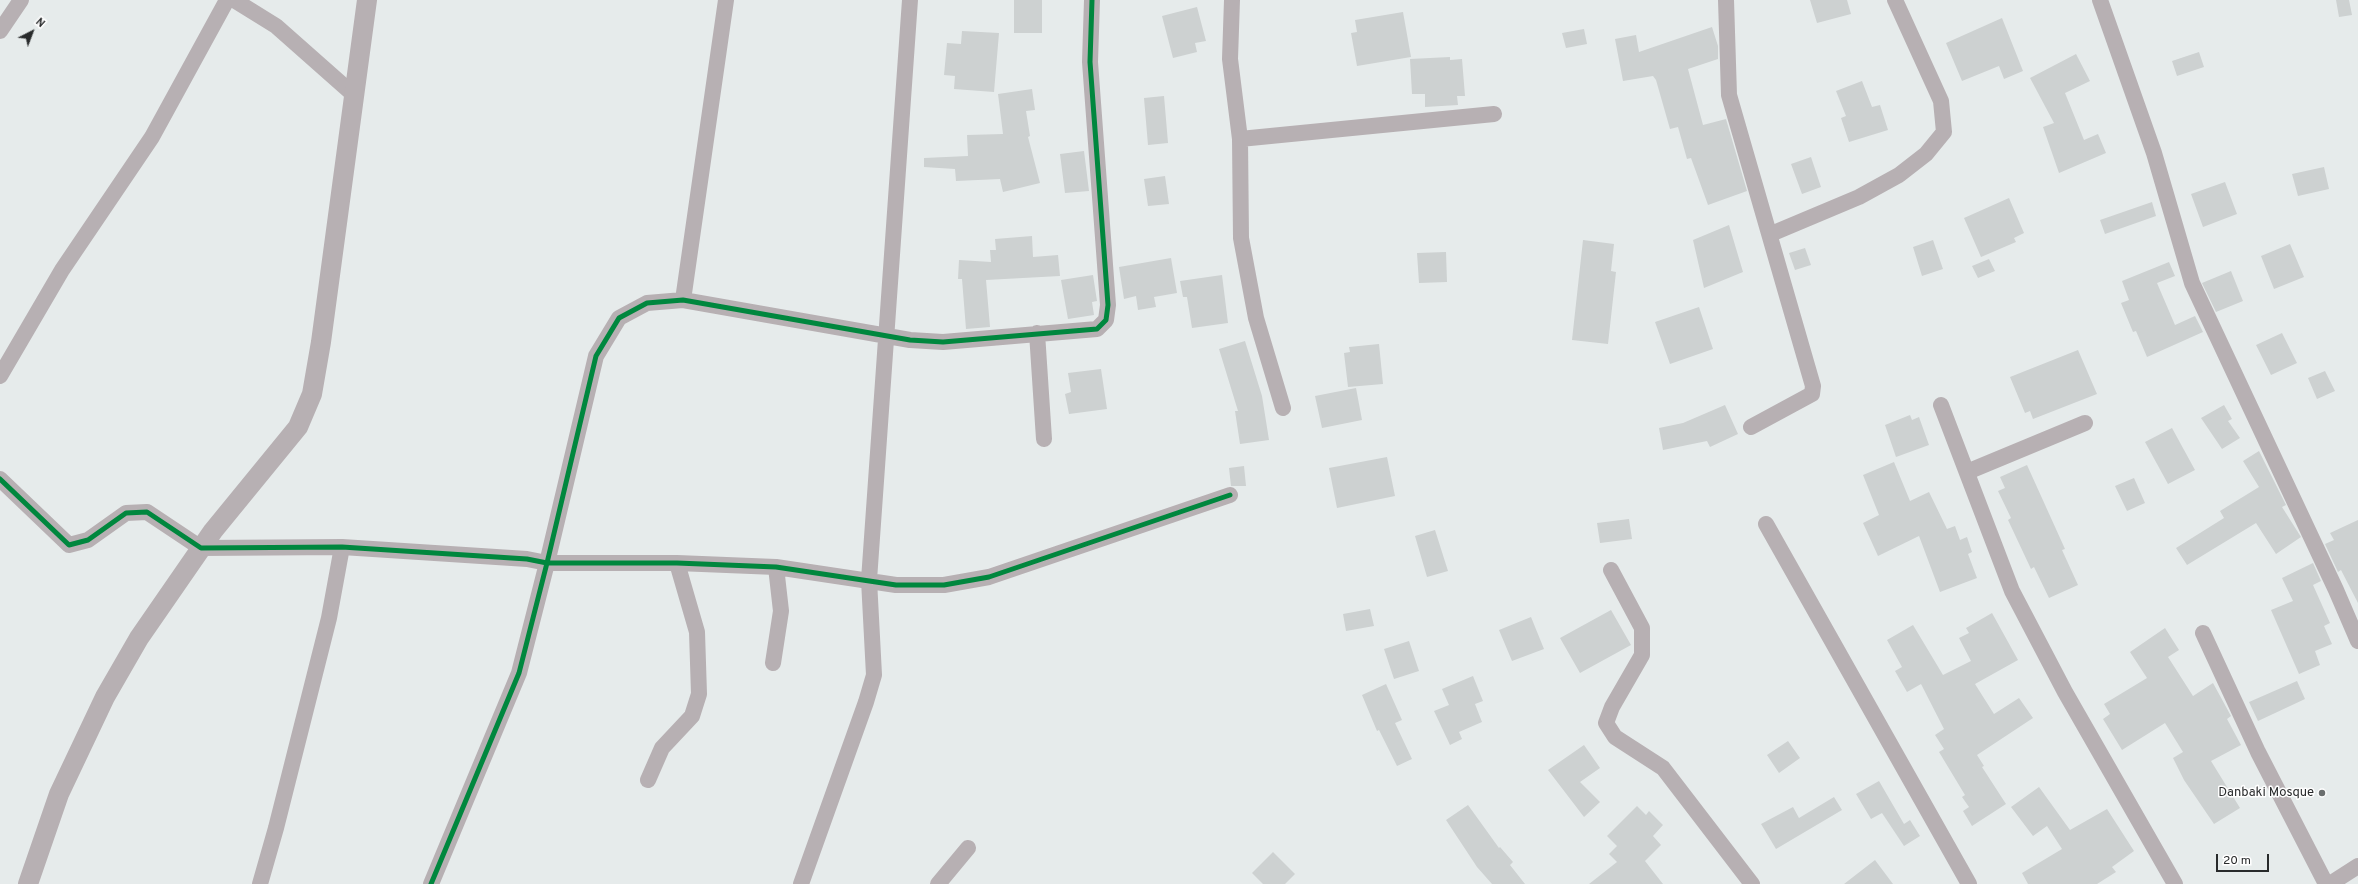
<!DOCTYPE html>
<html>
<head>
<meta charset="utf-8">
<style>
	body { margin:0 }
	#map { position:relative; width:2358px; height:884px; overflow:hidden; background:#e6ebeb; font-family:Overpass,sans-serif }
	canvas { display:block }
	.north { position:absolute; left:12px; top:12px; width:40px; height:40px; -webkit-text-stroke:3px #fff; paint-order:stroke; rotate:42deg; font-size:11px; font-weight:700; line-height:16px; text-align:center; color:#282a2b }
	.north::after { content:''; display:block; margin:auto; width:14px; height:18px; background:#282a2b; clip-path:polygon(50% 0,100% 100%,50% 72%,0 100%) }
	.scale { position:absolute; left:2216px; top:854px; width:53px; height:18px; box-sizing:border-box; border:2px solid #282a2b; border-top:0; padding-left:5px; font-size:12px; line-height:14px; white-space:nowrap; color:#282a2b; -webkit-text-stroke:3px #fff; paint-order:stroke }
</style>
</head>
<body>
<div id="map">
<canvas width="2358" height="884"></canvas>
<div class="north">N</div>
<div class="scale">20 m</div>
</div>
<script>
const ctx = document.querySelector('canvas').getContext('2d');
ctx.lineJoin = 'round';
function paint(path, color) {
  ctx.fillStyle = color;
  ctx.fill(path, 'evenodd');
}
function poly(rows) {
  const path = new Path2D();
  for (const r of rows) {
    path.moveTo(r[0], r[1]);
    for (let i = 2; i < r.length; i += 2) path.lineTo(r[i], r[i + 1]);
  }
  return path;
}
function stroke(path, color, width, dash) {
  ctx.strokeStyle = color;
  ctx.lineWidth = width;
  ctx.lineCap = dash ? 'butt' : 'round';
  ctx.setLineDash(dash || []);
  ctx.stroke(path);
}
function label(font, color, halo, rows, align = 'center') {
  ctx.font = font + ' Overpass,sans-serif';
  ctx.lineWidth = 3;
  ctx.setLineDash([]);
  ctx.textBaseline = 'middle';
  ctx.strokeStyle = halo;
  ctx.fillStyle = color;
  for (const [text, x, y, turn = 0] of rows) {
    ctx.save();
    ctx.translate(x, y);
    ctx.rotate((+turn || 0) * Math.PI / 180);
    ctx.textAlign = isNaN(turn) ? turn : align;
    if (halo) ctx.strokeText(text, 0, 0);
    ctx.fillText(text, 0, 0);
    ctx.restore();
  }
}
paint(poly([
	[1014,0,1042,0,1042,33,1014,33],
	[1810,0,1847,0,1851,14,1817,23],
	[2336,0,2349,0,2352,15,2339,17],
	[1197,7,1206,41,1195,43,1197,52,1173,58,1162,16],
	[1403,12,1411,57,1357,66,1351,33,1357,32,1355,20],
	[2002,18,2023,71,2004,79,1999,66,1962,81,1946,43],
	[1712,27,1718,46,1718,59,1688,69,1703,125,1726,119,1747,191,1708,205,1691,158,1687,159,1678,127,1670,129,1656,80,1653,76,1623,81,1615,39,1636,35,1639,52],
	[1584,29,1587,44,1566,48,1562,33],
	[962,31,999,33,994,92,954,89,955,76,944,75,947,43,961,44],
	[2199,52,2204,67,2177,76,2172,61],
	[2076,54,2090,81,2065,93,2084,140,2098,134,2106,153,2059,173,2043,127,2054,123,2030,78],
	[1450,57,1450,60,1462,59,1465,96,1457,96,1458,105,1425,107,1425,94,1412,94,1410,59],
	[1862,81,1872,107,1880,105,1888,130,1849,142,1841,118,1846,116,1836,91],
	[1032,89,1035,110,1026,111,1030,136,1028,137,1040,183,1003,192,1000,179,956,181,955,169,924,167,924,158,968,156,967,135,1003,134,998,94],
	[1164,96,1168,143,1148,145,1144,98],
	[1084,151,1089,191,1065,193,1060,154],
	[1811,157,1821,187,1802,194,1791,164],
	[2324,167,2329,189,2298,196,2292,174],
	[1165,176,1169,204,1148,206,1144,179],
	[2225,182,2237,214,2203,227,2191,194],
	[2009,198,2024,233,2014,238,2016,242,1981,257,1964,218],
	[2152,202,2156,216,2105,234,2100,220],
	[1729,225,1743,272,1704,288,1693,240],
	[1032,236,1033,257,1058,255,1060,276,986,280,990,327,966,329,962,279,958,279,959,260,991,262,990,250,996,250,995,239],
	[1583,240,1614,244,1611,271,1616,272,1608,344,1572,340],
	[1933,240,1943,269,1922,276,1913,247],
	[2290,244,2304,277,2274,289,2261,256],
	[1805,248,1811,265,1795,270,1789,253],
	[1446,252,1447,282,1419,283,1417,253],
	[1171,258,1177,293,1154,297,1156,307,1138,310,1136,296,1124,299,1119,267],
	[1989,259,1995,271,1978,278,1972,266],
	[2169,262,2175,276,2157,283,2175,325,2195,316,2203,332,2147,357,2136,331,2133,332,2121,303,2129,300,2122,281],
	[2231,271,2243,301,2216,312,2202,283],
	[1093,275,1097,301,1092,302,1094,315,1068,319,1061,280],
	[1222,275,1228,323,1192,328,1187,297,1183,297,1180,281],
	[1699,307,1713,349,1670,364,1655,322],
	[2282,333,2297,363,2271,375,2256,345],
	[1245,341,1262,396,1269,440,1240,444,1235,411,1238,411,1219,349],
	[1379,344,1383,384,1348,387,1344,353,1350,352,1349,347],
	[2078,350,2097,394,2033,419,2030,411,2025,413,2010,377],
	[1101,369,1107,409,1069,414,1065,394,1071,392,1068,373],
	[2325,371,2335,391,2317,399,2308,378],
	[1356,388,1362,420,1322,428,1315,396],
	[1725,405,1738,434,1710,447,1707,441,1663,450,1659,428,1683,423],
	[2224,405,2232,419,2228,421,2240,438,2222,449,2201,418],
	[1910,415,1912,420,1919,417,1929,445,1896,457,1885,425],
	[2172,428,2195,470,2168,484,2145,442],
	[2259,451,2286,505,2282,507,2301,537,2276,554,2256,523,2187,565,2176,548,2224,518,2220,511,2259,487,2243,461],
	[1387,457,1395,496,1337,508,1329,468],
	[1894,462,1910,501,1929,492,1947,529,1955,526,1960,540,1967,537,1972,552,1968,554,1977,578,1940,592,1919,536,1878,556,1863,523,1879,515,1863,475],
	[2027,465,2065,549,2062,550,2078,585,2049,598,2034,567,2031,569,2008,520,2011,518,1998,491,2005,488,2000,477],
	[1244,466,1246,486,1231,486,1229,468],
	[2134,478,2145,503,2127,511,2115,486],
	[1629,519,1632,539,1600,543,1597,523],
	[2358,520,2358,603,2341,570,2338,572,2325,544,2334,540,2330,533],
	[1435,530,1448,571,1427,577,1415,536],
	[2313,563,2321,581,2313,585,2330,623,2324,626,2332,644,2315,651,2320,665,2299,674,2271,610,2293,601,2282,578],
	[1370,609,1374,626,1346,631,1343,614],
	[1611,610,1631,645,1580,673,1560,638],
	[1992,613,2018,660,1975,684,1994,714,2019,698,2033,718,1977,755,1984,766,1982,767,2006,804,1972,826,1963,811,1969,807,1962,797,1965,795,1939,752,1944,749,1935,735,1944,729,1921,684,1907,692,1895,671,1902,667,1887,640,1913,625,1943,675,1971,661,1959,638,1969,633,1966,628],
	[1531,617,1544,649,1512,661,1499,630],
	[2165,628,2179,650,2168,657,2193,696,2213,683,2231,716,2227,719,2241,745,2211,761,2240,808,2214,824,2184,780,2173,758,2183,752,2165,723,2122,750,2103,719,2110,714,2104,704,2147,678,2130,652],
	[1409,641,1419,671,1394,679,1384,649],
	[1473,676,1483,701,1475,704,1482,722,1459,732,1462,739,1450,745,1434,711,1449,705,1442,689],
	[2297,681,2305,699,2258,721,2249,702],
	[1386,684,1402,720,1395,723,1412,759,1397,766,1379,730,1377,731,1362,695],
	[1788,741,1800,758,1779,773,1767,755],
	[1584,745,1600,768,1580,782,1600,802,1584,817,1548,770],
	[1879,781,1904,824,1910,820,1920,836,1904,846,1882,813,1871,819,1856,794],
	[2039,787,2070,830,2107,809,2134,851,2112,867,2116,872,2097,884,2028,884,2022,873,2062,849,2047,826,2033,836,2011,807],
	[1834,797,1842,810,1776,849,1761,824,1793,807,1799,818],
	[1468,805,1499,848,1500,847,1513,862,1510,865,1525,884,1492,884,1477,867,1446,820],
	[1637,806,1646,815,1649,811,1663,825,1653,836,1661,845,1645,861,1663,884,1589,884,1617,862,1609,854,1617,846,1607,836],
	[1273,852,1295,874,1285,884,1263,884,1252,873],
	[1875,860,1893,884,1844,884]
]), '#cdd1d1');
stroke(poly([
	[234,0,276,26,354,95],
	[1232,0,1230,59,1240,139,1241,238,1256,318,1283,408],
	[1726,0,1729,95,1813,386,1812,394,1751,427],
	[2100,0,2154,153,2192,283,2336,590,2358,641],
	[0,31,21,0],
	[1240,139,1494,114],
	[1771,234,1859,197,1899,175,1926,154,1944,132,1941,101,1895,0],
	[683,300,726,0],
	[1037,333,1044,439],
	[0,376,62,270,152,137,227,0],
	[1941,405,2012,591,2065,692,2175,884],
	[1967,472,2085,423],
	[0,479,69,545,88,540,126,513,147,512,201,548,342,547,527,559,547,563,677,563,776,567,896,585,944,585,989,577,1230,495],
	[1766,524,1969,884],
	[1611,570,1642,628,1642,655,1612,707,1606,723,1615,737,1663,768,1752,884],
	[2203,633,2258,752,2326,884],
	[773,663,781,611,776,567],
	[648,780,662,748,692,716,699,694,697,632,677,563],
	[260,884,276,828,329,618,342,547],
	[431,884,519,673,547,563,596,356,619,318,647,303,683,300,910,340,943,342,1097,329,1106,320,1108,305,1090,62,1092,0],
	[801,884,866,702,874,675,869,580,910,0],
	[938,884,968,848],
	[2330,884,2358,866]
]), '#b7b0b3', 16);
stroke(poly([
	[28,884,59,794,105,697,139,638,213,531,298,427,312,394,321,342,367,0]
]), '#b7b0b3', 20);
stroke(poly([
	[0,479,69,545,88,540,126,513,147,512,201,548,342,547,527,559,547,563,677,563,776,567,896,585,944,585,989,577,1230,495],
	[431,884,519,673,547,563,596,356,619,318,647,303,683,300,910,340,943,342,1097,329,1106,320,1108,305,1090,62,1092,0]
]), '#00873e', 5);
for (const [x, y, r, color] of [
	[2322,793,4,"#6a6e6e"]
]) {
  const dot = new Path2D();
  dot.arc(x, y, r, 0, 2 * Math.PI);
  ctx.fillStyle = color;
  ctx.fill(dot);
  stroke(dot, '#fff', 1.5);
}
label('13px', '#282a2b', '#fff', [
	["Danbaki Mosque",2314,793]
], 'right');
</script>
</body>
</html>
